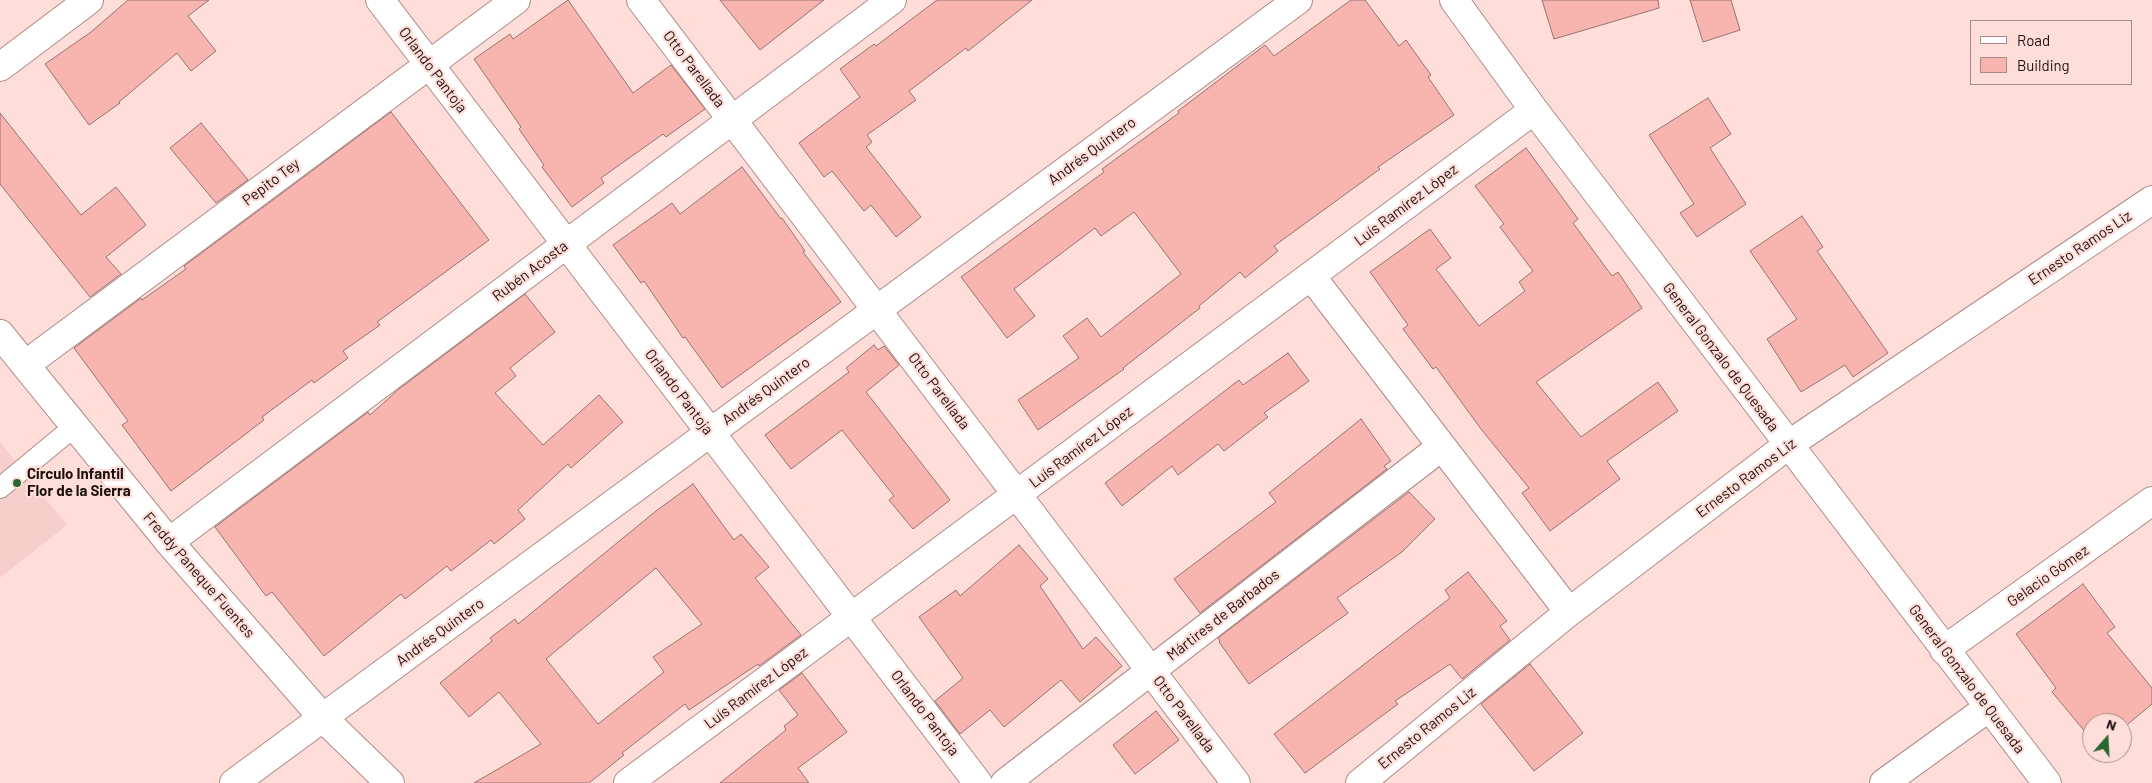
<!DOCTYPE html>
<html>
<head>
<meta charset="utf-8">
<style>
	body { margin:0 }
	#map { position:relative; width:2152px; height:783px; overflow:hidden; background:#ffdeda; font-family:Barlow,sans-serif }
	canvas { display:block }
	.legend { position:absolute; left:1970px; top:20px; width:162px; height:65px; box-sizing:border-box; background:#ffdeda; border:1px solid #a58c89; margin:0; padding:6px 9px; list-style:none; font-size:15px; color:#1e100f }
	.legend li { display:flex; align-items:center; gap:10px; height:25px }
	.legend b { width:25px; border:1px solid #a58c89 }
	.north { position:absolute; left:2082px; top:713px; width:50px; height:50px; box-sizing:border-box; background:#ffdeda; border:1px solid #a58c89; border-radius:50%; rotate:19deg; font-size:14px; font-weight:700; line-height:20px; text-align:center; color:#1e100f }
	.north::after { content:''; display:block; margin:auto; width:18px; height:22px; background:#286731; clip-path:polygon(50% 0,100% 100%,50% 72%,0 100%) }
</style>
</head>
<body>
<div id="map">
<canvas width="2152" height="783"></canvas>
<ul class="legend">
<li><b style="height:6px;background:#fff"></b>Road</li>
<li><b style="height:14px;background:#f8b5af"></b>Building</li>
</ul>
<div class="north">N</div>
</div>
<script>
const ctx = document.querySelector('canvas').getContext('2d');
ctx.lineJoin = 'round';
function paint(path, color) {
  ctx.fillStyle = color;
  ctx.fill(path, 'evenodd');
}
function poly(rows) {
  const path = new Path2D();
  for (const r of rows) {
    path.moveTo(r[0], r[1]);
    for (let i = 2; i < r.length; i += 2) path.lineTo(r[i], r[i + 1]);
  }
  return path;
}
function stroke(path, color, width, dash) {
  ctx.strokeStyle = color;
  ctx.lineWidth = width;
  ctx.lineCap = dash ? 'butt' : 'round';
  ctx.setLineDash(dash || []);
  ctx.stroke(path);
}
function label(font, color, halo, rows, align = 'center') {
  ctx.font = font + ' Barlow,sans-serif';
  ctx.lineWidth = 4.5;
  ctx.setLineDash([]);
  ctx.textBaseline = 'middle';
  ctx.strokeStyle = halo;
  ctx.fillStyle = color;
  for (const [text, x, y, turn = 0] of rows) {
    ctx.save();
    ctx.translate(x, y);
    ctx.rotate((+turn || 0) * Math.PI / 180);
    ctx.textAlign = isNaN(turn) ? turn : align;
    if (halo) ctx.strokeText(text, 0, 0);
    ctx.fillText(text, 0, 0);
    ctx.restore();
  }
}
paint(poly([
	[0,442,67,525,0,578]
]), '#f6ceca');
const building = poly([
	[128,0,209,0,188,16,216,51,191,71,177,53,119,102,120,103,89,125,45,64,91,32,128,0],
	[568,0,633,93,671,65,705,109,666,137,663,134,601,178,604,183,572,207,542,167,544,165,519,129,521,127,474,59,510,34,513,39,568,0],
	[720,0,824,0,760,50,720,0],
	[937,0,1032,0,968,51,966,48,909,91,916,100,867,135,872,142,866,147,921,217,896,237,871,205,864,211,832,171,824,177,799,143,860,97,840,69,874,44,876,46,937,0],
	[1351,0,1365,0,1399,46,1406,40,1431,75,1428,77,1454,115,1378,167,1380,169,1274,246,1278,251,1245,278,1240,272,1199,306,1200,308,1123,368,1124,369,1038,430,1018,400,1079,358,1063,336,1087,318,1101,337,1181,274,1134,212,1101,236,1095,228,1014,289,1035,316,1007,338,961,277,1104,172,1102,169,1179,113,1178,111,1265,45,1274,56,1351,0],
	[1542,0,1658,0,1659,8,1554,39,1542,0],
	[1690,0,1731,0,1740,30,1703,42,1690,0],
	[1708,98,1731,134,1710,148,1746,204,1697,237,1680,213,1694,204,1649,135,1708,98],
	[391,112,489,240,377,322,380,325,343,351,348,358,314,383,312,380,262,417,264,420,171,491,122,425,128,421,74,348,141,298,142,300,186,269,184,266,391,112],
	[0,113,81,215,116,187,146,225,106,257,121,274,90,297,0,184,0,113],
	[201,123,248,180,216,203,170,148,201,123],
	[1526,148,1578,219,1573,223,1612,276,1618,272,1642,308,1536,382,1581,437,1658,382,1678,411,1607,461,1620,479,1550,531,1522,493,1529,488,1481,429,1436,367,1433,369,1403,329,1408,325,1370,272,1430,229,1451,258,1436,269,1479,326,1525,291,1519,282,1533,271,1500,227,1504,224,1475,186,1526,148],
	[742,167,781,219,782,218,805,251,803,252,841,302,722,388,685,337,683,338,644,281,641,283,613,245,672,203,680,214,742,167],
	[1802,216,1823,247,1817,251,1888,353,1853,377,1845,365,1801,392,1767,339,1797,319,1750,251,1802,216],
	[525,294,555,332,510,368,516,376,495,393,543,445,599,395,623,422,571,468,568,464,518,510,525,519,494,544,491,540,451,571,447,566,405,599,401,594,324,656,272,592,266,596,215,527,368,412,370,415,399,389,525,294],
	[874,345,878,350,884,346,899,365,866,392,950,500,913,529,889,500,894,496,842,430,791,469,765,435,849,372,846,368,874,345],
	[1288,353,1309,381,1264,413,1268,417,1224,451,1218,444,1178,475,1172,466,1122,506,1105,483,1239,380,1243,385,1288,353],
	[1361,419,1391,461,1384,466,1387,469,1200,613,1174,579,1276,502,1269,493,1361,419],
	[693,484,734,540,741,534,769,567,755,578,801,635,759,666,758,664,689,710,685,704,622,753,624,755,589,783,474,783,541,744,499,692,469,717,440,683,492,641,490,638,515,619,518,624,656,511,693,484],
	[656,568,702,624,653,657,664,672,598,724,546,659,656,568],
	[1409,492,1435,519,1402,552,1337,598,1348,613,1249,684,1219,642,1220,641,1218,638,1409,492],
	[1019,545,1048,579,1040,586,1083,649,1096,637,1122,666,1080,702,1061,680,1004,727,990,710,960,734,935,701,963,678,919,617,956,590,960,596,1019,545],
	[1468,572,1507,621,1500,626,1510,640,1462,679,1450,664,1395,701,1398,704,1305,773,1274,734,1450,598,1445,590,1468,572],
	[2083,584,2115,627,2107,633,2152,688,2152,704,2122,729,2122,723,2092,723,2092,740,2052,692,2056,688,2016,634,2083,584],
	[1530,664,1583,733,1534,771,1481,704,1530,664],
	[802,673,847,732,798,768,809,783,720,783,786,730,784,726,798,715,779,690,802,673],
	[1156,711,1179,740,1135,774,1113,745,1156,711]
]);
paint(building, '#f8b5af');
stroke(building, '#97726f', 1);
const lane = poly([
	[0,488,75,426]
]);
const street = poly([
	[380,0,978,783],
	[641,0,1236,783],
	[1454,0,1534,110,2047,783],
	[0,67,89,0],
	[1311,276,1569,612],
	[0,334,169,542,323,718,390,783],
	[25,365,516,0],
	[169,542,892,0],
	[1944,650,2152,501],
	[234,783,1298,0],
	[628,783,1534,110],
	[1005,783,1441,447],
	[1360,783,1569,612,1788,445,2152,200],
	[1884,783,1988,708]
]);
stroke(lane, '#b08a87', 22);
stroke(street, '#b08a87', 30);
stroke(lane, '#fff', 20);
stroke(street, '#fff', 28);
for (const [x, y, r, color] of [
	[17,483,5,"#286731"]
]) {
  const dot = new Path2D();
  dot.arc(x, y, r, 0, 2 * Math.PI);
  ctx.fillStyle = color;
  ctx.fill(dot);
  stroke(dot, '#ffdeda', 2);
}
label('15px', '#1e100f', '#ffdeda', [
	["Otto Parellada",694,69,53],
	["Orlando Pantoja",433,70,53],
	["Andrés Quintero",1092,151,-36],
	["Pepito Tey",271,182,-37],
	["Luís Ramírez López",1406,205,-37],
	["Ernesto Ramos Liz",2080,248,-34],
	["Rubén Acosta",530,271,-37],
	["General Gonzalo de Quesada",1721,357,53],
	["Andrés Quintero",766,391,-36],
	["Otto Parellada",939,391,53],
	["Orlando Pantoja",679,392,53],
	["Luís Ramírez López",1081,447,-37],
	["Ernesto Ramos Liz",1746,478,-37],
	["Freddy Paneque Fuentes",199,575,49],
	["Gelacio Gómez",2048,576,-35],
	["Mártires de Barbados",1223,615,-38],
	["Andrés Quintero",440,632,-36],
	["General Gonzalo de Quesada",1967,679,53],
	["Luís Ramírez López",756,688,-37],
	["Orlando Pantoja",925,713,53],
	["Otto Parellada",1184,714,53],
	["Ernesto Ramos Liz",1427,728,-39]
]);
label('bold 15px', '#1e100f', '#ffdeda', [
	["Círculo Infantil",27,474],
	["Flor de la Sierra",27,491]
], 'left');
</script>
</body>
</html>
